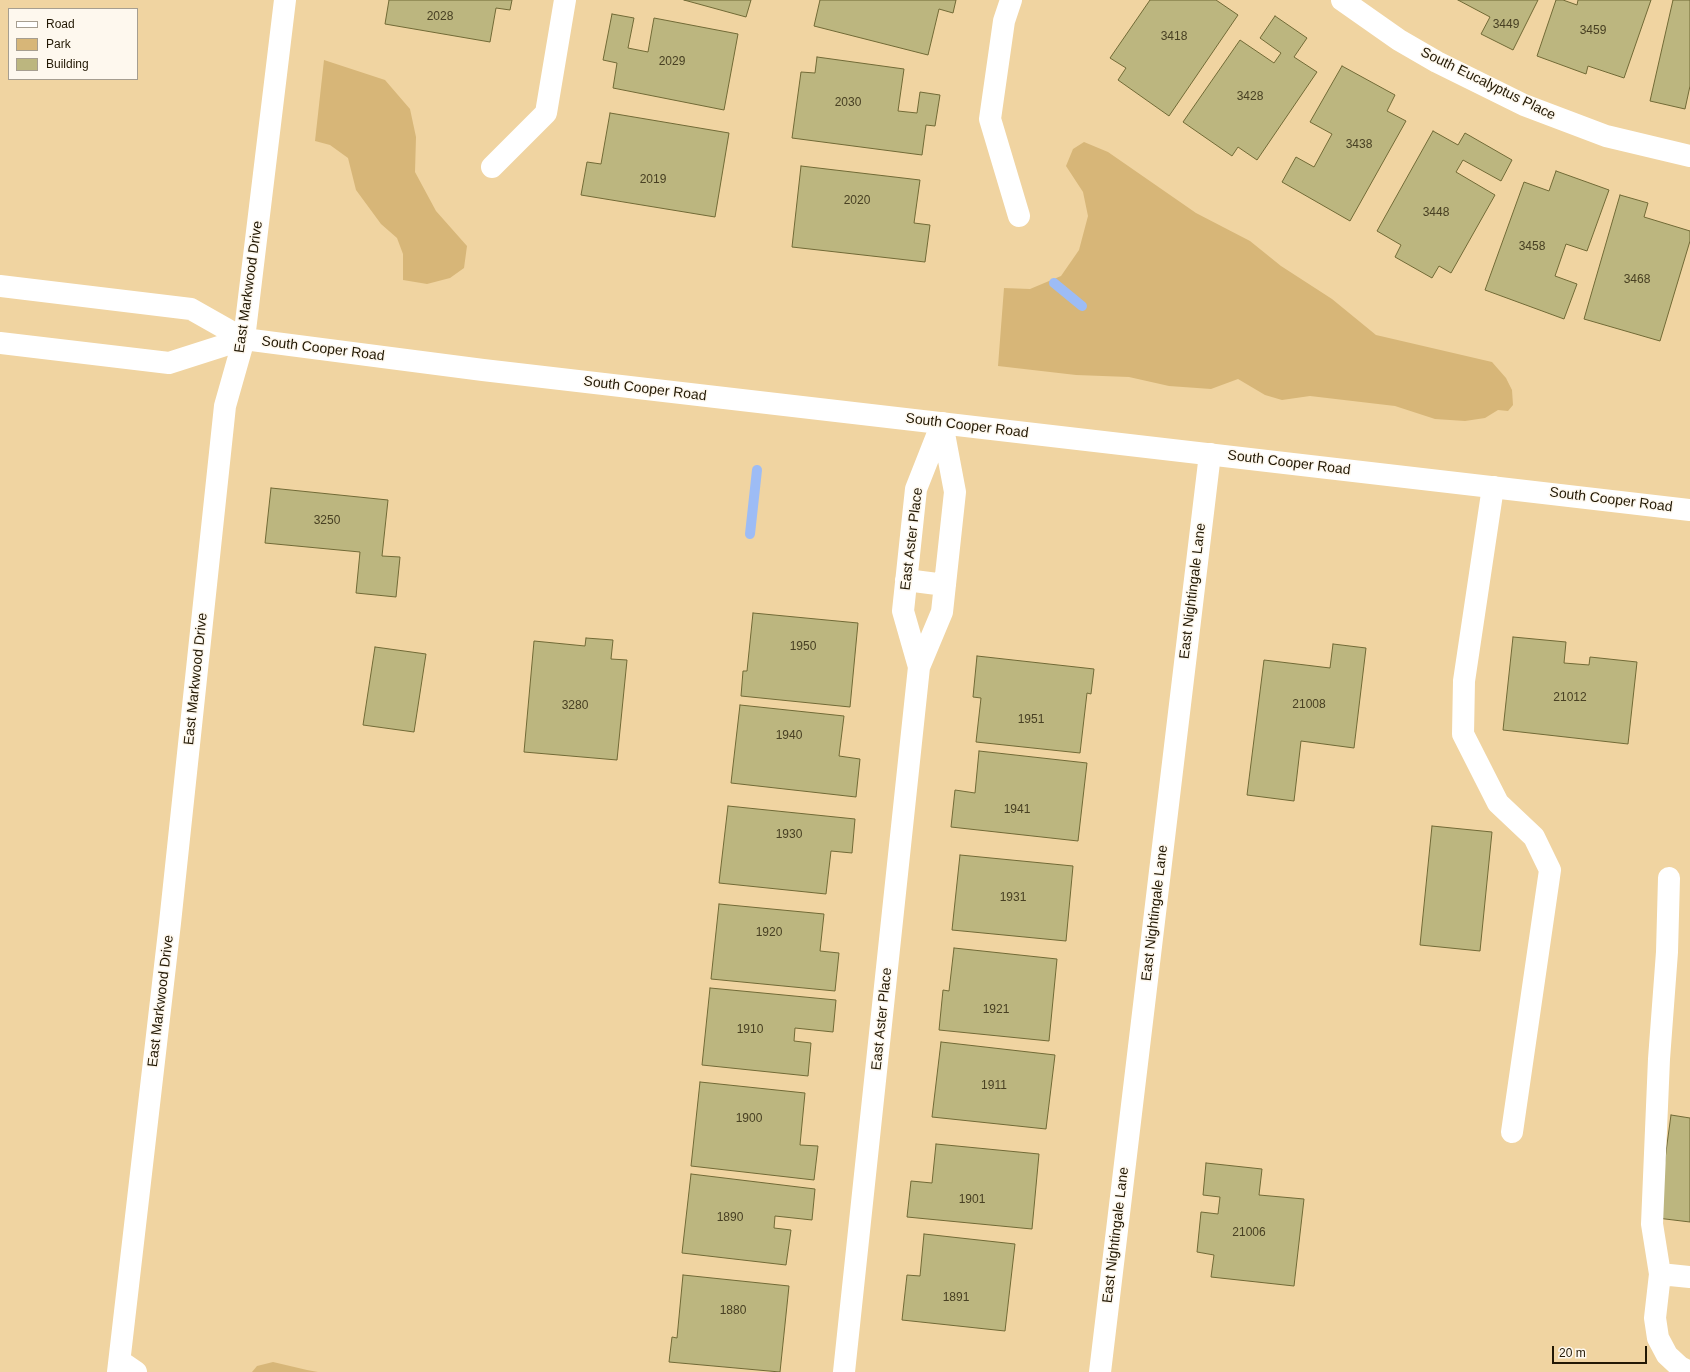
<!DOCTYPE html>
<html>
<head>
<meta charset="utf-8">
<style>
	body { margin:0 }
	#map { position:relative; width:1690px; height:1372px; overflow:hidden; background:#f0d4a1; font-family:Arial,sans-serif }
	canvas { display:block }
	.legend { position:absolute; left:8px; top:8px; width:130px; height:72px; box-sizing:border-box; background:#fef8ee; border:1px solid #a69e90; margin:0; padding:5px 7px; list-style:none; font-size:12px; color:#221804 }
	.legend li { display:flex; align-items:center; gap:8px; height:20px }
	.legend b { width:20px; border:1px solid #a69e90 }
	.scale { position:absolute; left:1552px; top:1346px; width:95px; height:18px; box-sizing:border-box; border:2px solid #221804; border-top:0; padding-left:5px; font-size:12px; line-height:14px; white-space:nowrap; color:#221804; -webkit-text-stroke:3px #fef8ee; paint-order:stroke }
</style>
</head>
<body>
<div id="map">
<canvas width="1690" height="1372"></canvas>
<ul class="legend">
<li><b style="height:5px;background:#fff"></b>Road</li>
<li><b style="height:11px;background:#d7b678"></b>Park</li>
<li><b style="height:11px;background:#bcb67f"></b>Building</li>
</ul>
<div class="scale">20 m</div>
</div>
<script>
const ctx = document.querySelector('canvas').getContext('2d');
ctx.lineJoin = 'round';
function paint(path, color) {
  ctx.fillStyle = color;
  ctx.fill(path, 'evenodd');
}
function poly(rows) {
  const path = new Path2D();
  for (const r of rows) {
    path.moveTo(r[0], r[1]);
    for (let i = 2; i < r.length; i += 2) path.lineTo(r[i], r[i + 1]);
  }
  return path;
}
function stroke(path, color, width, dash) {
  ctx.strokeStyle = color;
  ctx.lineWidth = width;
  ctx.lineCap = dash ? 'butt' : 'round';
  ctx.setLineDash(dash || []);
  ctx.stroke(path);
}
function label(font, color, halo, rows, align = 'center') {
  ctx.font = font + ' Arial,sans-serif';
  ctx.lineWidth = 3;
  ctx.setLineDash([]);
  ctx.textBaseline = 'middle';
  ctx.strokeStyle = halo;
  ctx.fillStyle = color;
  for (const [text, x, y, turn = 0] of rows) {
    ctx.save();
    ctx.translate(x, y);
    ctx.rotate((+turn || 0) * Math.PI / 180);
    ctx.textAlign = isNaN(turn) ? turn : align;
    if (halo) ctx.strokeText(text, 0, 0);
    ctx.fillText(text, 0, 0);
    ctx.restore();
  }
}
paint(poly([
	[324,60,385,80,410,109,416,137,415,172,436,211,467,246,464,268,450,278,427,284,403,280,403,254,397,238,381,224,356,190,348,158,330,145,315,141],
	[1084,142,1108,152,1196,213,1250,241,1281,266,1332,299,1376,335,1492,362,1506,378,1512,390,1513,405,1508,411,1498,410,1485,418,1465,421,1435,419,1395,406,1310,396,1282,400,1265,395,1238,379,1211,389,1169,386,1129,377,1076,375,998,366,1004,288,1030,289,1061,276,1079,250,1088,216,1083,192,1066,166,1073,149],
	[273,1362,307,1370,318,1372,252,1372,257,1366]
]), '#d7b678');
stroke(poly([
	[1054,283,1082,306],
	[750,534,757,470]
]), '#9dbcf5', 10);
const building = poly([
	[389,0,512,0,510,10,496,8,490,42,385,24,389,0],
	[684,0,751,0,746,17,684,0],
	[820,0,956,0,953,13,939,9,928,55,814,26,820,0],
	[1150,0,1216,0,1238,15,1169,116,1118,80,1126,68,1110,58,1150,0],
	[1458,0,1538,0,1513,50,1481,34,1490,17,1458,0],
	[1556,0,1563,0,1577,5,1578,0,1651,0,1624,78,1588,66,1586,74,1537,56,1556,0],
	[1673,0,1690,0,1690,86,1685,109,1650,101,1673,0],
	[612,14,634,18,628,48,648,52,654,18,738,34,724,110,613,88,617,63,603,60,612,14],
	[1275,16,1307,38,1294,57,1317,72,1257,160,1238,147,1232,156,1183,122,1240,40,1274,63,1281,53,1260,38,1275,16],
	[817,57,904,69,898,111,917,113,920,92,940,95,935,126,926,125,922,155,792,138,801,72,815,73,817,57],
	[1342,66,1395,95,1387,111,1406,121,1350,221,1282,182,1296,157,1314,167,1332,134,1310,122,1342,66],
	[610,113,729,133,715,217,581,195,587,162,601,164,610,113],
	[1433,131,1458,145,1465,133,1512,160,1501,181,1463,160,1456,172,1495,195,1451,273,1439,266,1432,278,1395,257,1401,245,1377,231,1433,131],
	[801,166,920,180,914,223,930,225,925,262,792,247,801,166],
	[1556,171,1609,190,1587,251,1566,244,1555,276,1577,284,1564,319,1485,290,1524,182,1549,191,1556,171],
	[1620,195,1648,203,1644,217,1690,231,1690,241,1660,341,1584,319,1620,195],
	[271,488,388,500,382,556,400,557,396,597,356,593,360,552,265,543,271,488],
	[753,613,858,623,850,707,741,696,743,671,747,671,753,613],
	[1513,637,1566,642,1564,663,1589,665,1590,657,1637,662,1628,744,1503,730,1513,637],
	[586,638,613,640,611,659,627,660,617,760,524,752,534,641,585,646,586,638],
	[1333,644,1366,648,1354,748,1301,741,1294,801,1247,795,1264,660,1330,668,1333,644],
	[375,647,426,654,414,732,363,725,375,647],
	[977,656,1094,669,1091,694,1087,693,1080,753,976,742,981,698,973,697,977,656],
	[740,705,844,716,839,756,860,759,856,797,731,783,740,705],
	[979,751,1087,763,1078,841,951,827,955,790,975,793,979,751],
	[728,806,855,819,852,853,831,851,826,894,719,883,728,806],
	[1432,826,1492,832,1480,951,1420,945,1432,826],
	[960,855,1073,866,1066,941,952,930,960,855],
	[719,904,824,914,820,951,839,953,835,991,711,979,719,904],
	[954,948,1057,959,1049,1041,939,1030,943,990,949,991,954,948],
	[710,988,836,1000,833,1032,795,1028,794,1041,811,1043,808,1076,702,1065,710,988],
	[941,1042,1055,1055,1046,1129,932,1117,941,1042],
	[700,1082,805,1093,800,1145,818,1146,814,1180,691,1166,700,1082],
	[1671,1115,1690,1118,1690,1222,1657,1218,1671,1115],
	[936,1144,1039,1154,1032,1229,907,1217,911,1181,932,1183,936,1144],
	[1206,1163,1262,1169,1259,1195,1304,1199,1294,1286,1211,1277,1214,1255,1197,1252,1201,1212,1218,1214,1220,1197,1203,1195,1206,1163],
	[691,1174,815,1189,812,1220,775,1216,774,1228,791,1230,786,1265,682,1253,691,1174],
	[924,1234,1015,1244,1005,1331,902,1320,907,1275,920,1276,924,1234],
	[683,1275,789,1286,780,1372,669,1362,672,1337,677,1338,683,1275]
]);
paint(building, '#bcb67f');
stroke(building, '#716a36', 1);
stroke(poly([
	[1011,0,1004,21,990,119,1019,216],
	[1342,0,1399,40,1437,62,1524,105,1606,136,1690,156],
	[492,167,546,113,565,0],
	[1493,487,1464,681,1463,734,1498,803,1534,837,1550,870,1512,1132],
	[906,580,945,585],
	[919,667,903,611,916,489,942,423],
	[1660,1274,1652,1224,1659,1059,1667,952,1669,878],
	[1690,1277,1660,1274,1655,1318,1658,1338,1667,1355,1680,1367,1690,1372],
	[120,1361,136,1372],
	[118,1372,170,923,225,406,244,339,285,0],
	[844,1372,919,667,942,612,955,492,942,423],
	[1100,1372,1210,454]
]), '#fff', 22);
stroke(poly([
	[0,286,191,309,244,339,483,370,1690,510],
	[0,343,169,363,244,339]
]), '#fff', 22);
label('12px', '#484023', null, [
	["2028",440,17],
	["3449",1506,25],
	["3459",1593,31],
	["3418",1174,37],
	["2029",672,62],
	["3428",1250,97],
	["2030",848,103],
	["3438",1359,145],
	["2019",653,180],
	["2020",857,201],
	["3448",1436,213],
	["3458",1532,247],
	["3468",1637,280],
	["3250",327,521],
	["1950",803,647],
	["21012",1570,698],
	["21008",1309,705],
	["3280",575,706],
	["1951",1031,720],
	["1940",789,736],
	["1941",1017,810],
	["1930",789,835],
	["1931",1013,898],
	["1920",769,933],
	["1921",996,1010],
	["1910",750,1030],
	["1911",994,1086],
	["1900",749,1119],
	["1901",972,1200],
	["1890",730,1218],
	["21006",1249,1233],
	["1891",956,1298],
	["1880",733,1311]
]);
label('14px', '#221804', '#fef8ee', [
	["South Eucalyptus Place",1488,84,26],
	["East Markwood Drive",249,287,-82],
	["South Cooper Road",323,349,7],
	["South Cooper Road",645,389,7],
	["South Cooper Road",967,426,7],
	["South Cooper Road",1289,463,7],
	["South Cooper Road",1611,500,7],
	["East Aster Place",912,539,-83],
	["East Nightingale Lane",1193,591,-83],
	["East Markwood Drive",196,679,-84],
	["East Nightingale Lane",1155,913,-83],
	["East Markwood Drive",161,1001,-83],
	["East Aster Place",882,1019,-84],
	["East Nightingale Lane",1116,1235,-83]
]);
</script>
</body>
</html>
